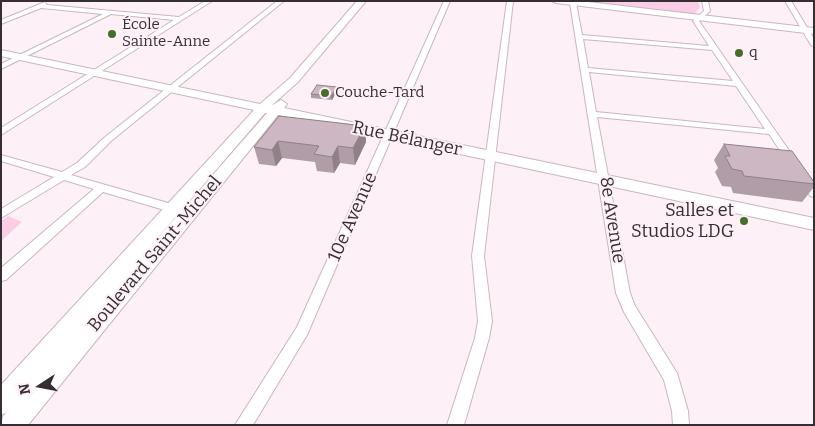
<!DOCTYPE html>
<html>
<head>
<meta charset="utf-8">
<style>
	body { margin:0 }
	#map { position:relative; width:815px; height:426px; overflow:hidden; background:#fdf0f7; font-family:Bitter,serif }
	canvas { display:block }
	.frame { position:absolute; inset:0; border:2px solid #372e33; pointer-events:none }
	.north { position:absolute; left:15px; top:361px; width:50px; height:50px; -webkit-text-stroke:4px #fdf0f7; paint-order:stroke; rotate:259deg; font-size:14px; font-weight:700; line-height:20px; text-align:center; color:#372e33 }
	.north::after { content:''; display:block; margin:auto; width:18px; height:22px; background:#372e33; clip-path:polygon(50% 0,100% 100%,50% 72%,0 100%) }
</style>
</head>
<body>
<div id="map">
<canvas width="815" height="426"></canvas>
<div class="frame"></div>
<div class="north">N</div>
</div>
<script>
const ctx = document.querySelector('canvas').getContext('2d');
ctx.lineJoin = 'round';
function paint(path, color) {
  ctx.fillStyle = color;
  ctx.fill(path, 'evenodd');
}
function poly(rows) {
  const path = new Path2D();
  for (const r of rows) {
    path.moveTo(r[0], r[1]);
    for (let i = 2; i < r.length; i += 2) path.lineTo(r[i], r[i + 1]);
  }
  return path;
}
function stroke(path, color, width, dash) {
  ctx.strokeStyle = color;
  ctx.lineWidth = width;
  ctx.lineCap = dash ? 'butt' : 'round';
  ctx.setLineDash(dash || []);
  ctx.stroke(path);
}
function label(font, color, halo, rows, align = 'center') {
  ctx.font = font + ' Bitter,serif';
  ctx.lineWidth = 4;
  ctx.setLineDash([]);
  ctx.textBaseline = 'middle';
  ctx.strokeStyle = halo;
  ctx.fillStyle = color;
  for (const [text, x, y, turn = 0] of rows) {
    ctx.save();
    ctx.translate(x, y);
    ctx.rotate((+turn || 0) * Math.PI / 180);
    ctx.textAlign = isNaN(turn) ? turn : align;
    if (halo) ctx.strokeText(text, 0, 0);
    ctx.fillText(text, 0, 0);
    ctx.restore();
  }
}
paint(poly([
	[585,1,698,1,700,7,694,15],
	[8,216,22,222,1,241,1,221]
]), '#facce5');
const street = poly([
	[205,1,212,1,1,135,1,128,174,20,111,14,1,69,1,64,103,14,41,8,1,24,1,20,45,2,47,5,179,17,205,1],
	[277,1,284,1,111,141,85,167,71,175,182,207,184,210,182,213,178,214,103,192,6,280,1,281,1,268,94,189,64,180,1,218,1,209,54,177,1,161,1,155,62,172,77,163,105,137,277,1],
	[444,1,450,1,307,335,253,425,235,425,297,327,444,1],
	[507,1,513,1,484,256,492,321,489,338,464,425,447,425,475,338,478,321,472,256,507,1],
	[702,1,708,1,710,11,699,21,797,162,792,165,789,164,769,134,597,117,630,293,635,306,677,373,688,411,689,425,673,425,672,411,664,380,624,312,616,293,570,3,573,1,576,3,582,35,709,46,693,21,704,11,702,1],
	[583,39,712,50,733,81,588,68,583,39],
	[589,72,736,86,765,129,596,112,589,72],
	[785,1,791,1,814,39,814,47,811,45,785,1],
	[803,175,807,176,814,186,814,197,810,196,798,178,803,175]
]);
const secondary = poly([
	[357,1,366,1,298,82,271,106,281,100,287,104,284,108,814,218,814,230,278,115,28,425,1,425,3,416,7,412,1,415,1,385,254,110,1,56,1,50,260,104,290,78,357,1],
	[265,113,267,113,135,264,265,113],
	[552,1,579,1,814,28,814,34,556,3,552,1]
]);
stroke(street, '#cbb5c1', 2);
stroke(secondary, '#cbb5c1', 2);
paint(street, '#fff');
paint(secondary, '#fff');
paint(poly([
	[337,87,337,91,332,100,311,98,311,94],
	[279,116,365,126,366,142,355,165,340,163,334,173,317,171,315,162,282,158,276,166,259,164,254,147],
	[724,144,814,182,814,187,802,202,733,193,731,187,722,186,715,172,718,168,714,160]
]), '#b09da8');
paint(poly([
	[337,87,337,91,332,100,331,96],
	[365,126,366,142,355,165,353,148],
	[278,141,282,158,276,166,272,150],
	[338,146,340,163,334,173,332,157]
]), '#908088');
const building = poly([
	[317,85,337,87,331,96,311,94,317,85],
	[279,116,365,126,353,148,338,146,332,157,314,154,319,146,278,141,272,150,254,147,279,116],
	[724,144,792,151,814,182,814,184,744,176,742,171,732,169,725,156,730,156,724,144]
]);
paint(building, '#cdb7c3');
stroke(building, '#908088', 1);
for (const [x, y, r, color] of [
	[112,34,5,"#466d29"],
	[739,53,5,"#466d29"],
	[325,93,5,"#466d29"],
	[744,221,5,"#466d29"]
]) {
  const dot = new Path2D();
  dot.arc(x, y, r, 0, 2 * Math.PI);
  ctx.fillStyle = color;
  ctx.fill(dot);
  stroke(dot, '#fdf0f7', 2);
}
label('15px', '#372e33', '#fdf0f7', [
	["École",122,25],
	["Sainte-Anne",122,42],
	["q",749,53],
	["Couche-Tard",335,93]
], 'left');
label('18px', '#372e33', '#fdf0f7', [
	["Rue Bélanger",407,139,12],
	["10e Avenue",353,217,-66],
	["8e Avenue",612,220,81],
	["Boulevard Saint-Michel",155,254,-50]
]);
label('18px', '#372e33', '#fdf0f7', [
	["Salles et",734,211],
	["Studios LDG",734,232]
], 'right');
</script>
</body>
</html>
